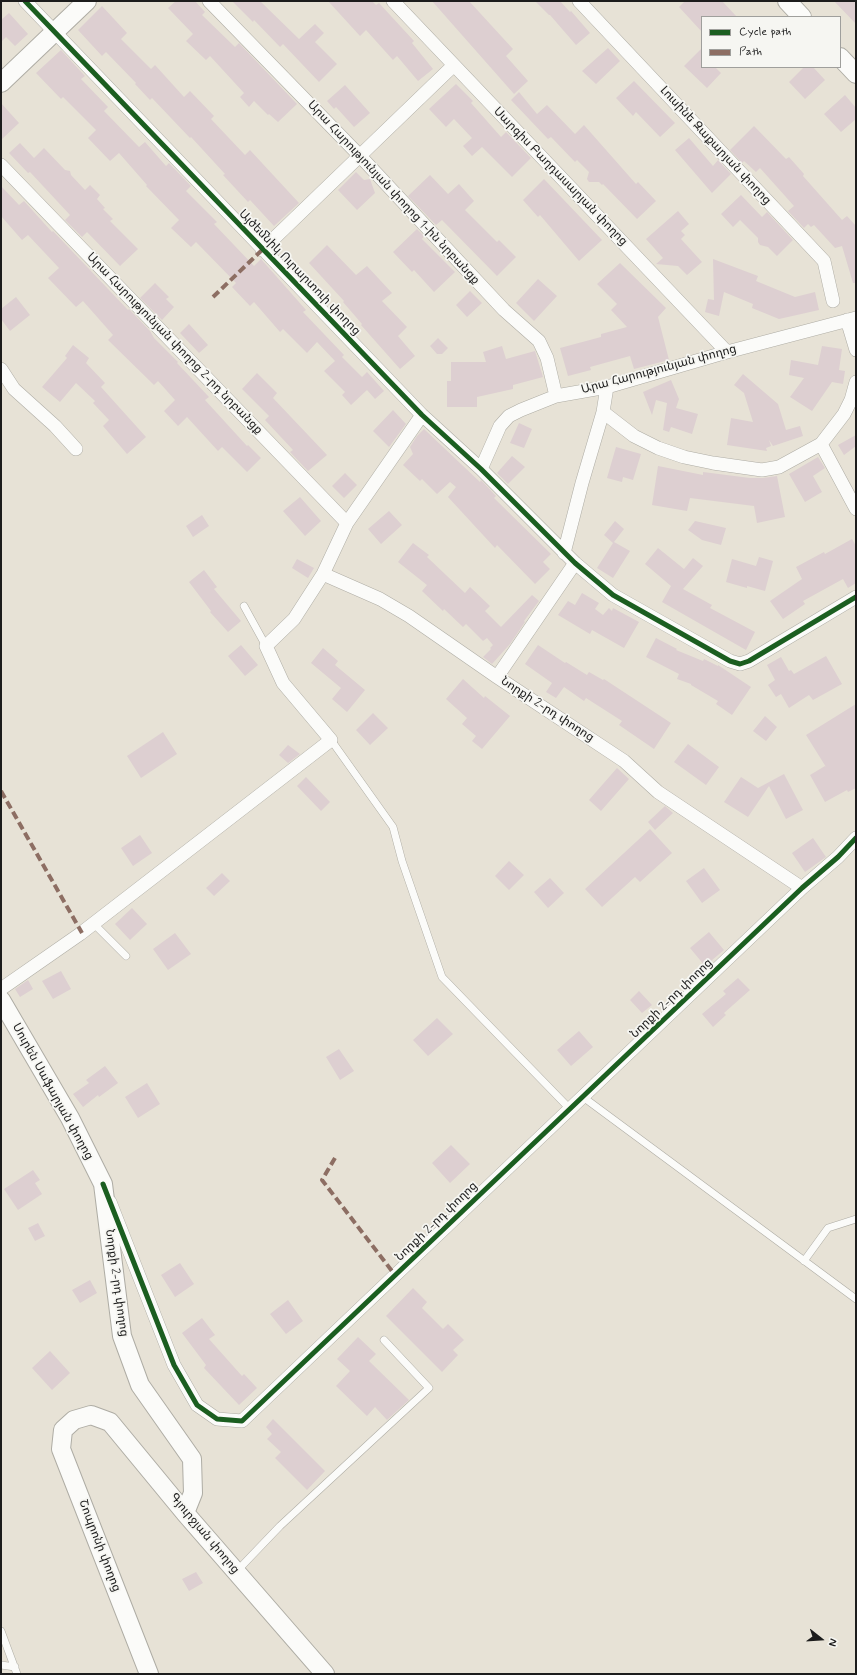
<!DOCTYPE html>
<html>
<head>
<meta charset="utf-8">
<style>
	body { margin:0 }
	#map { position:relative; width:857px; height:1675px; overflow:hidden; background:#e7e2d6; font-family:Mynerve,sans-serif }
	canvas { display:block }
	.frame { position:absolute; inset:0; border:2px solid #1c1c1c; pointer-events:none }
	.legend { position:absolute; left:701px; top:16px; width:140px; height:52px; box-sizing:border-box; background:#f6f6f2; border:1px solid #9f9f9c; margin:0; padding:5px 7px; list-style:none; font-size:12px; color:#1c1c1c }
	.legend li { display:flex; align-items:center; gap:8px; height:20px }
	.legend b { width:20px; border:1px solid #9f9f9c }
	.north { position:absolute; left:801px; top:1619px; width:40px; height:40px; -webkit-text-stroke:3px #f6f6f2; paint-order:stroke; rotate:107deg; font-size:11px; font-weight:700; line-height:16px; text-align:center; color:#1c1c1c }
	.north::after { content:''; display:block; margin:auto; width:14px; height:18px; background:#1c1c1c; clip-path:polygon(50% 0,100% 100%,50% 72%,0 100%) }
</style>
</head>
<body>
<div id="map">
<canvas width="857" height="1675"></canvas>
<div class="frame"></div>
<ul class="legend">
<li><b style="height:5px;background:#1b5e20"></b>Cycle path</li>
<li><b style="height:5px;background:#8d6e63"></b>Path</li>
</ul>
<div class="north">N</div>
</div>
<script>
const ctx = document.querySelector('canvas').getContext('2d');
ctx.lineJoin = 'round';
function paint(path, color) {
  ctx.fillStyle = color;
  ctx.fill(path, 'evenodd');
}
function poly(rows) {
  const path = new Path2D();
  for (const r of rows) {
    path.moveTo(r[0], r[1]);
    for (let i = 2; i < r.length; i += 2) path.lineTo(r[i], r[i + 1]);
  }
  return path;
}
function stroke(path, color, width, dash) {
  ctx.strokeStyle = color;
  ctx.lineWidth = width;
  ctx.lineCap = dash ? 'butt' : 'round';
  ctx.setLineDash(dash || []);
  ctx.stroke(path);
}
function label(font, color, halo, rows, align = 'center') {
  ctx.font = font + ' Mynerve,"Noto Sans Armenian",sans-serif';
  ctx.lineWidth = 3.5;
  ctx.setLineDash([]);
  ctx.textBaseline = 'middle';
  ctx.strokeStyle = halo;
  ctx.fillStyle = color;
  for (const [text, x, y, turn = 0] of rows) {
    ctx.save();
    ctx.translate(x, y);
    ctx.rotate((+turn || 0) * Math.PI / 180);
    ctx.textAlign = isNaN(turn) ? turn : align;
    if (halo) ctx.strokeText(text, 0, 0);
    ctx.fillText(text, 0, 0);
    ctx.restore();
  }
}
paint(poly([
	[176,1,195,1,205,12,202,15,235,47,239,43,297,104,278,122,269,114,268,115,254,101,249,107,240,97,244,93,210,56,206,60,186,41,193,34,168,8],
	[232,1,260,1,299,39,315,24,324,33,315,42,337,64,319,82,283,44,280,47,254,20,253,22],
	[328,1,372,1,376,5,379,3,414,41,412,43,433,69,418,81,397,56,393,60,366,30,360,36],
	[432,1,469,1,513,49,506,56,528,81,514,94],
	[535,1,560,1,570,12,571,11,590,33,576,45,550,15,549,15],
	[685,1,722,1,737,17,702,17,702,32,679,7],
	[834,1,856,1,856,24],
	[102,6,127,33,121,39,151,69,155,65,184,97,190,91,214,116,211,119,245,155,250,150,299,203,274,226,250,200,248,202,223,175,225,174,191,137,190,138,152,98,150,100,135,84,136,83,106,52,102,56,78,30],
	[9,13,28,34,15,46,6,37,1,42,1,20],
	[608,48,620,61,596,84,582,71],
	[702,48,702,67,715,67,721,73,707,88,684,66],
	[61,50,85,76,81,79,108,107,104,111,139,147,145,142,166,166,169,163,191,186,186,191,217,222,214,224,254,266,261,259,306,310,303,312,344,355,342,357,362,377,367,372,384,391,375,399,367,390,351,405,342,395,345,392,324,371,335,361,317,342,307,353,283,329,280,332,254,302,250,306,232,287,236,283,196,242,191,247,171,228,179,220,146,186,147,185,119,153,110,161,88,138,96,130,63,97,61,99,36,73],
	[804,67,813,67,825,80,805,99,789,82],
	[634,81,675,123,660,137,636,112,633,116,616,98],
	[456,84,473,101,471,103,501,137,506,132,531,158,512,177,482,147,472,156,463,146,472,138,454,119,446,127,429,109],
	[345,85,370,113,354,127,336,107,334,109,327,101],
	[519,92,537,114,547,105,575,134,584,125,636,184,638,182,656,201,637,219,603,184,602,185,599,182,589,182,587,179,589,172,577,160,575,162,551,137,548,139,511,100],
	[845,95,856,108,856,119,841,132,824,114],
	[1,103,19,123,1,140],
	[754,126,786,159,789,157,804,174,803,176,842,220,847,216,856,226,856,283,853,283,842,246,835,248,814,225,811,227,808,224,804,228,788,211,794,206,760,168,756,172,744,161,742,163,730,150],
	[689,138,713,166,718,160,731,174,712,193,675,150],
	[20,143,34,158,44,148,65,170,70,171,71,175,85,190,90,185,100,195,97,199,105,208,103,209,113,219,110,221,138,249,120,266,87,232,82,237,65,220,70,215,30,172,28,173,9,153],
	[356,172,364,180,370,179,375,193,357,210,338,190],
	[430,175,448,194,459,184,474,201,465,210,497,242,499,240,516,257,497,276,442,220,436,225,408,196],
	[544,179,602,240,579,261,540,215,538,217,523,200],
	[1,186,19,205,24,201,52,232,53,231,128,310,129,309,150,331,154,338,178,362,177,363,209,397,205,400,247,446,248,445,261,458,247,472,222,447,218,451,187,417,178,426,164,411,175,400,158,381,154,385,108,340,113,335,83,301,76,307,48,278,59,268,28,235,22,240,1,216],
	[741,195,762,217,767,212,793,240,777,256,768,247,760,245,758,242,758,238,740,220,733,227,721,214],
	[678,211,689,224,681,231,685,235,681,239,702,262,687,275,678,266,656,264,663,258,646,239],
	[417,229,424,236,422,239,455,272,434,292,414,270,412,272,393,252],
	[327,245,356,275,367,266,392,293,382,301,407,327,398,336,415,356,400,369,361,325,362,324,343,302,344,301,309,263],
	[713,259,758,276,756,281,795,297,815,292,819,310,779,319,752,308,753,304,724,292,719,316,705,312,708,299,714,300],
	[620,263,666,308,658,317,669,360,634,369,630,356,590,367,591,370,568,376,560,348,601,337,601,334,627,327,611,310,617,304,597,284],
	[538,279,557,296,534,321,516,303],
	[155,283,169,297,166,299,174,307,162,320,140,298],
	[470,291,482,303,467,317,456,305],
	[16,297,30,315,10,331,1,319,1,309],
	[189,324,208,345,199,353,180,333],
	[438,338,448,348,442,354,437,354,430,346],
	[73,345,89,358,86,363,105,383,101,387,146,437,127,454,103,426,109,420,93,403,95,401,76,383,60,402,42,387,67,358,65,356],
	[502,346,506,359,535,351,543,377,513,385,513,389,477,397,477,407,447,407,447,381,451,381,451,362,486,362,483,352],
	[822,346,842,349,839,370,845,371,843,384,832,382,812,411,790,397,804,378,789,375,791,360,818,365],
	[257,373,277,393,273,398,327,455,308,471,290,452,293,450,265,420,269,416,242,389],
	[743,374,778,404,786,430,800,426,803,436,773,446,769,440,771,446,766,448,767,451,727,445,731,418,753,422,744,393,734,385],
	[671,380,679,399,676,408,698,414,692,434,671,427,669,432,663,430,667,403,656,400,652,415,643,392],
	[393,410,406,424,389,447,373,431],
	[519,423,532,429,524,448,510,443],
	[424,429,480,482,481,480,496,496,494,498,551,554,543,562,550,569,535,584,497,545,495,548,448,497,456,487,450,482,437,494,422,479,420,481,403,465,413,454,410,447,417,436],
	[856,435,856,446,844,455,838,445],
	[616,447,641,454,633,480,623,477,622,482,607,478],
	[512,456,525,467,508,484,497,473],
	[818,457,825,468,813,476,822,492,805,502,789,474],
	[658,466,703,475,703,472,750,478,763,478,777,476,785,517,757,523,754,506,690,498,687,511,652,505],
	[345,473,357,485,344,498,332,486],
	[300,497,321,521,305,536,283,511],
	[389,511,402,525,381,544,368,529],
	[202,515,209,526,193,537,186,526],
	[615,521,624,529,614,542,630,551,613,578,597,568,613,543,604,535],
	[695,521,726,528,721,545,702,540,688,530],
	[852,539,856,546,856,583,848,588,843,579,803,601,805,604,783,619,770,601,802,579,796,567,824,552,825,554],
	[413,543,429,555,427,557,465,593,470,587,490,606,485,611,501,627,532,595,539,601,524,621,525,622,510,644,492,664,483,657,491,649,490,648,493,645,487,638,483,641,466,624,463,627,444,609,443,611,422,591,427,585,398,562],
	[658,548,684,569,693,558,703,566,683,589,712,605,710,608,755,632,746,650,662,602,671,586,645,564],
	[759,557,773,561,765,591,747,586,747,588,726,582,732,559,756,566],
	[297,559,314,568,308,578,292,568],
	[204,570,217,587,214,589,241,621,228,632,210,612,211,611,189,582],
	[582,593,599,603,595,609,603,615,609,608,612,611,613,608,639,622,624,648,592,630,590,634,558,615,568,601,575,605],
	[656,638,677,649,676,650,703,661,704,659,718,666,718,665,751,687,732,715,716,704,718,701,691,685,691,684,677,679,679,674,646,657],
	[241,645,258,665,245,676,228,656],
	[538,645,565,663,566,662,587,675,589,672,603,680,604,679,671,723,654,749,619,725,622,721,586,698,584,701,564,687,556,698,546,692,552,683,525,664],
	[323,648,338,661,335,665,365,690,347,712,332,699,341,688,311,663],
	[826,656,842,684,813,700,809,695,789,708,781,694,776,697,768,685,775,680,767,665,781,657,789,671,791,670,794,674],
	[463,679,484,698,485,696,510,716,482,749,472,741,476,736,462,724,467,718,446,699],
	[856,704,856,788,848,792,847,790,825,802,810,775,825,766,826,767,806,735],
	[373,713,388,728,370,745,356,730],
	[765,716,777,727,766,741,753,731],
	[163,732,177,754,141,778,127,756],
	[688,744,719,767,706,785,674,762],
	[288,745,300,754,288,763,279,755],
	[617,768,629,779,601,811,589,800],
	[784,774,803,810,786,819,769,786,748,817,724,802,741,777,758,788],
	[306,777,330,802,321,811,297,786],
	[665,806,673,813,655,830,648,822],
	[650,829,672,853,640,882,635,877,602,907,585,889],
	[140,835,152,853,133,866,121,848],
	[813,838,826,857,805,872,792,853],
	[509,861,524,875,509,890,495,876],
	[704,868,720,890,702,903,686,881],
	[222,873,230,881,214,896,206,888],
	[550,878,564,893,548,908,534,892],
	[132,908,147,924,130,940,115,924],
	[709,932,724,950,705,966,690,948],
	[175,933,191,954,168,970,153,949],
	[61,971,71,989,53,999,42,981],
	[738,978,750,990,724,1013,726,1015,713,1027,702,1014,726,994,723,991],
	[28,980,33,989,20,997,15,989],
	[639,991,652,1005,642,1013,630,1000],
	[437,1018,453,1034,428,1056,413,1040],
	[579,1031,593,1047,571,1066,557,1050],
	[339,1049,354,1071,340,1080,326,1057],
	[105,1066,118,1083,99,1097,98,1095,83,1107,73,1094,89,1083,86,1080],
	[147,1083,160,1104,138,1118,125,1097],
	[451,1145,470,1164,450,1183,432,1163],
	[33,1170,40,1180,35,1183,42,1194,18,1210,4,1189],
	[38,1223,45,1236,35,1241,28,1228],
	[180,1263,194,1284,175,1297,161,1275],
	[90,1280,97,1293,80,1303,72,1290],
	[413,1288,427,1302,422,1308,443,1329,448,1324,464,1340,453,1350,458,1355,442,1372,386,1316],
	[288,1300,303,1321,286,1334,270,1314],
	[202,1318,215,1335,209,1339,242,1376,244,1374,257,1388,239,1405,204,1368,206,1365,182,1333],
	[358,1337,376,1354,369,1361,409,1400,387,1420,375,1407,367,1416,336,1386,350,1371,337,1359],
	[50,1351,70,1373,52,1390,32,1368],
	[273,1419,325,1471,307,1490,275,1458,281,1452,267,1439,272,1434,266,1427],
	[196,1572,203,1583,189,1591,182,1579]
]), '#ddcfd1');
const lane = poly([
	[244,606,266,646],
	[331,740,393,827,402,861,442,977,570,1109],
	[94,924,126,956],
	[583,1097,856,1299],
	[804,1261,828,1228,856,1219],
	[236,1572,280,1526,429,1388,384,1340],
	[1,1631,17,1674],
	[1,1665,15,1667]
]);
const street = poly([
	[25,1,422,415,481,469,575,563,613,595,730,661,740,664,749,661,856,597],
	[209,1,360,156,504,310,539,341,547,358,556,396],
	[393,1,727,352],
	[579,1,824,261,833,301],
	[1,165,347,523],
	[262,250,454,65],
	[847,320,856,350],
	[1,369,14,389,55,426,76,449],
	[603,412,634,436,658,448,684,457,713,463,762,470,779,467,821,444,844,414,851,400,856,382],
	[821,444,856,509],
	[481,469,500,426,509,416,521,410,556,396,607,387,727,352,856,318],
	[564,553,582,483,603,412,607,387],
	[323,574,380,599,409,616,497,677,624,761,658,792,802,888],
	[497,677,575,563],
	[1,989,80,934,331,740,283,683,266,646,294,619,323,574,347,523,422,415],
	[110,1202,174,1365,197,1405,217,1419,242,1421,802,888,838,857,856,838]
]);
const secondary = poly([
	[787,1,802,17],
	[840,57,856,74],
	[1,83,87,1],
	[1,1000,70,1118,103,1184,122,1336,140,1385,192,1459,193,1493,185,1513],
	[149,1674,61,1449,63,1430,74,1420,91,1415,110,1422,185,1513,325,1674]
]);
stroke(lane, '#aeaca4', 8);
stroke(street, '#aeaca4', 14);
stroke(secondary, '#aeaca4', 20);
stroke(lane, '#fbfbf9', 7);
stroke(street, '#fbfbf9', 13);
stroke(secondary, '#fbfbf9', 18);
stroke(poly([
	[213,297,262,250],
	[1,791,82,933],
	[335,1158,322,1180,395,1275]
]), '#8d6e63', 4, [8, 4]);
stroke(poly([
	[25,1,422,415,481,469,575,563,613,595,730,661,740,664,749,661,856,597],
	[103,1184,174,1365,197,1405,217,1419,242,1421,802,888,838,857,856,838]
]), '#1b5e20', 5);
label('12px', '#1c1c1c', '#f6f6f2', [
	["Լուսինե Զաքարյան փողոց",715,146,47],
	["Սարգիս Բաղդասարյան փողոց",560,177,46],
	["Արա Հարությունյան փողոց 1-ին նրբանցք",393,193,47],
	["Այծեմնիկ Ուրարտուի փողոց",299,273,46],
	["Արա Հարությունյան փողոց 2-րդ նրբանցք",174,344,46],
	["Արա Հարությունյան փողոց",659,370,-15],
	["Նորքի 2-րդ փողոց",547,710,33],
	["Նորքի 2-րդ փողոց",672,999,-44],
	["Սուրեն Սաֆարյան փողոց",52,1092,61],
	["Նորքի 2-րդ փողոց",437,1222,-44],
	["Նորքի 2-րդ փողոց",116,1283,82],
	["Գյուրջյան փողոց",204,1534,50],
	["Շոպրոնի փողոց",99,1546,69]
]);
</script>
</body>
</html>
